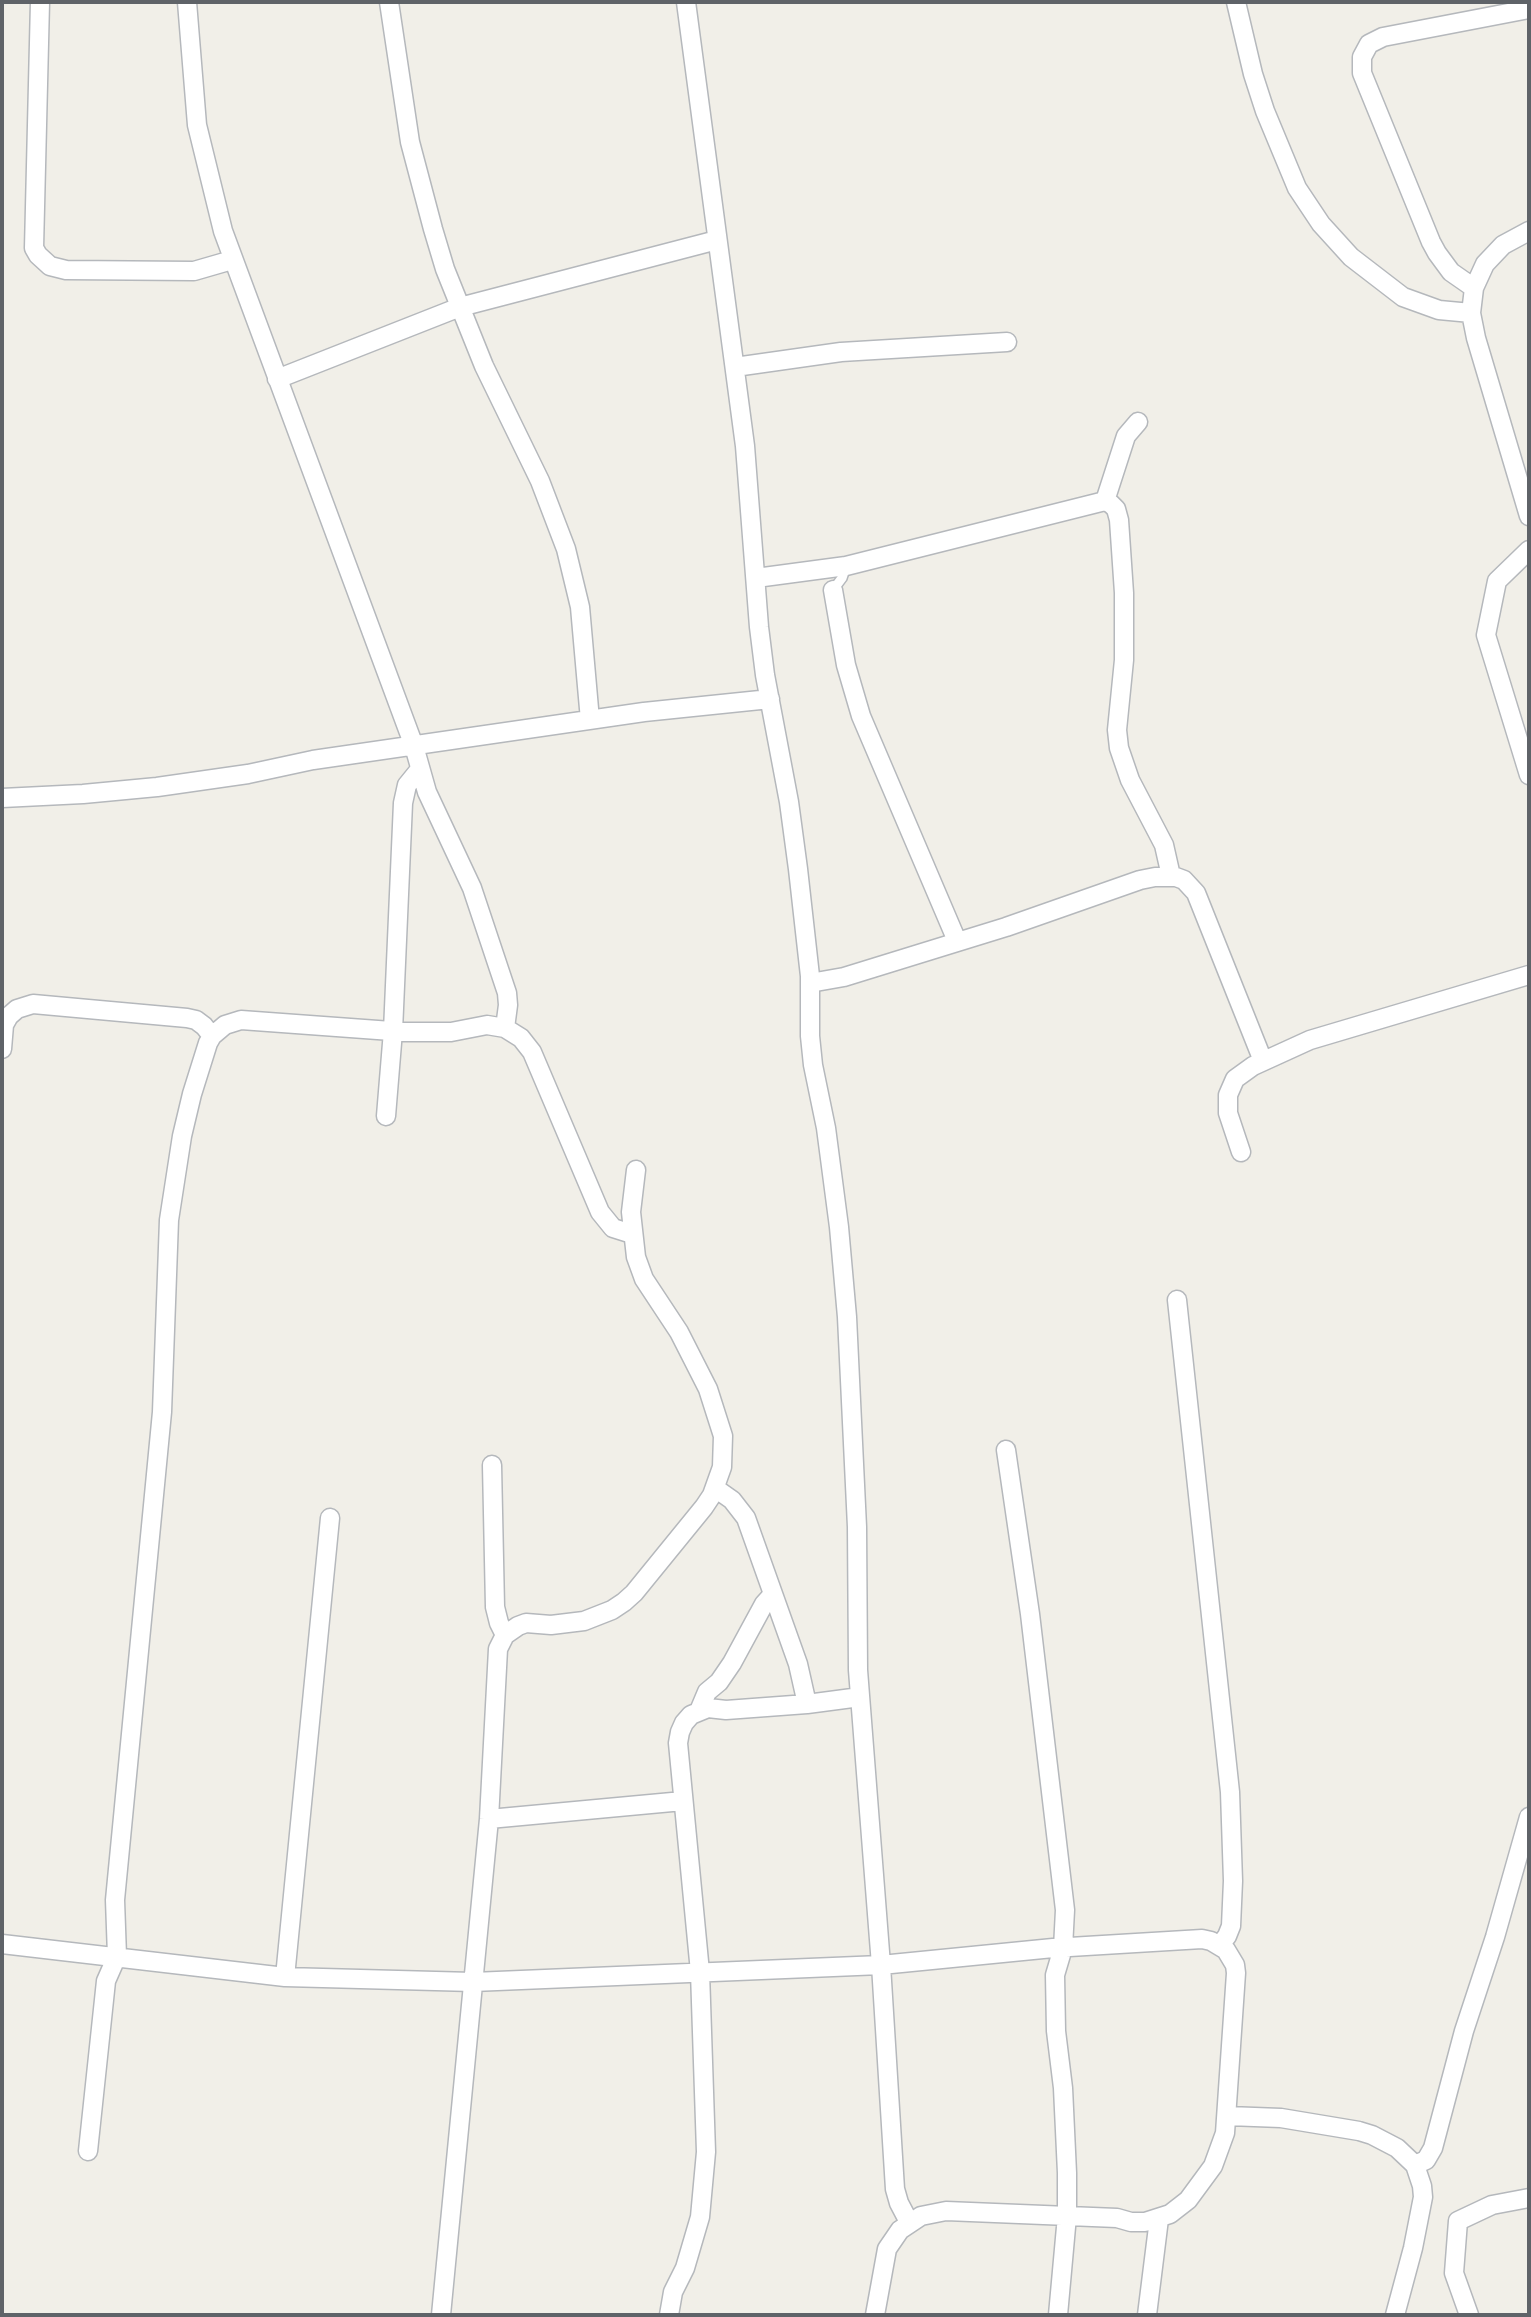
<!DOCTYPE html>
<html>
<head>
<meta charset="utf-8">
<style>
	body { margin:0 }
	#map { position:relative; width:1531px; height:2317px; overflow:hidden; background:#f1efe8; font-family:Rubik,sans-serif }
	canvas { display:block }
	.frame { position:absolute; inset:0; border:4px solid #5f6368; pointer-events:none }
</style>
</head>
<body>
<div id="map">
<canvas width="1531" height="2317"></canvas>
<div class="frame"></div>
</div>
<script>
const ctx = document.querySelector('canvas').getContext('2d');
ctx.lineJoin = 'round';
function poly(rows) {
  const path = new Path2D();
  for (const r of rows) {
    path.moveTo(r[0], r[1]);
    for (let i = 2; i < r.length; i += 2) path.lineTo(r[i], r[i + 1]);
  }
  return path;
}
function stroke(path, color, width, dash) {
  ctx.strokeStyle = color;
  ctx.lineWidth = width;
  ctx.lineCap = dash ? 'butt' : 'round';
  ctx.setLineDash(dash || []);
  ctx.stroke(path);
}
const lane = poly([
	[833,590,842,578,846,566]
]);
const street = poly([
	[40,2,34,248,38,255,50,266,66,270,194,271,232,260],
	[187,2,197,125,223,231,414,746,427,792,472,888,507,993,508,1005,505,1028],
	[389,2,410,142,433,229,445,269,484,366,540,481,566,549,580,607,590,720],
	[686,2,745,446,759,627,765,675,789,802,798,869,810,976,810,1036,813,1065,826,1128,839,1227,847,1317,857,1527,858,1670,881,1965,895,2189,899,2203,909,2222],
	[1236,2,1253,74,1265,111,1297,188,1321,224,1351,257,1403,297,1439,310,1471,313],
	[1529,231,1503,245,1485,264,1474,288,1471,313,1476,338,1529,516],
	[1474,288,1451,272,1437,253,1431,242,1362,73,1362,57,1369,44,1383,37,1529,9],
	[735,367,841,352,1007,342],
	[277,379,460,307,717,240],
	[1105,501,1126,436,1138,422],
	[1529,550,1497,581,1486,635,1529,775],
	[756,578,846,566,1105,501,1111,504,1116,509,1119,520,1124,593,1124,660,1117,730,1119,748,1130,780,1164,845,1171,876],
	[833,590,846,665,861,716,957,941],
	[2,798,83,794,157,787,248,774,313,760,644,712,770,699],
	[810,983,844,977,1006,927,1140,880,1155,877,1176,877,1184,880,1196,893,1263,1061],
	[2,1049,4,1025,9,1016,17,1009,33,1004,187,1018,196,1020,204,1026,212,1036],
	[386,1116,393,1031,403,803,407,785,420,769],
	[1241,1152,1228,1113,1228,1095,1235,1079,1253,1066,1310,1040,1529,975],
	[1177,1300,1230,1792,1233,1881,1231,1926,1227,1936,1220,1945],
	[1006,1450,1030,1614,1065,1910,1063,1948,1055,1975,1056,2031,1063,2088,1067,2173,1067,2216,1058,2315],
	[492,1465,495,1607,499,1623,505,1635],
	[715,1488,732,1500,746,1518,798,1664,807,1704],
	[699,1711,707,1692,719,1682,732,1663,764,1604,773,1594],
	[489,1819,683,1801],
	[2,1944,285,1977,473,1982,881,1965,1053,1948,1202,1939,1211,1941,1226,1950,1235,1965,1236,1973,1225,2133,1213,2166,1188,2200,1170,2214,1145,2222,1131,2222,1117,2218,946,2211,921,2216,900,2230,887,2249,875,2315],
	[285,1977,330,1518],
	[1228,2116,1281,2118,1359,2131,1372,2135,1397,2148,1415,2165,1422,2186,1423,2197,1413,2248,1395,2315],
	[88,2151,106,1981,117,1956,115,1900,162,1412,169,1220,182,1136,192,1094,208,1043,212,1036,225,1025,241,1020,405,1032,451,1032,487,1025,505,1028,521,1038,532,1052,600,1212,613,1228,632,1234],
	[1415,2165,1426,2160,1433,2148,1464,2031,1495,1937,1529,1817],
	[441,2315,489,1819,498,1649,505,1635,518,1626,526,1623,551,1625,584,1621,612,1610,624,1602,634,1593,704,1507,712,1495,722,1467,723,1436,708,1389,679,1332,644,1279,636,1257,631,1212,636,1170],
	[669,2315,673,2292,685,2268,700,2217,706,2152,700,1972,678,1743,680,1732,684,1723,691,1715,708,1708,726,1710,807,1704,860,1697],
	[1147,2315,1159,2219],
	[1469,2315,1454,2273,1458,2221,1492,2205,1529,2198]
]);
stroke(lane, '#b5b8bc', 12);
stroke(street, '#b5b8bc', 21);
stroke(lane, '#fff', 9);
stroke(street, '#fff', 18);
</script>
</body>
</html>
